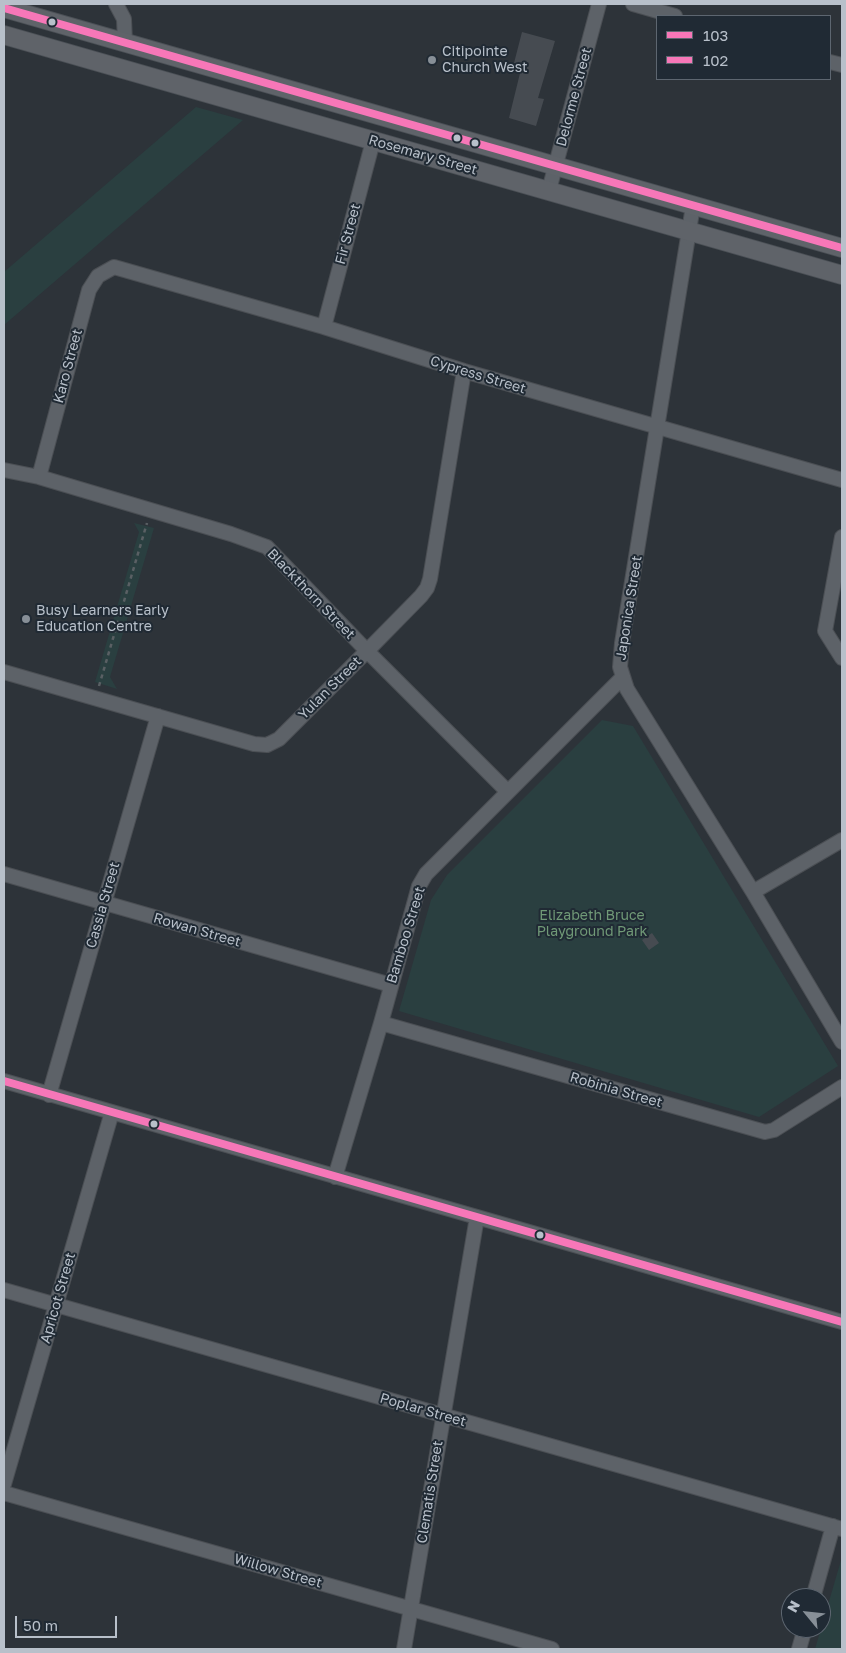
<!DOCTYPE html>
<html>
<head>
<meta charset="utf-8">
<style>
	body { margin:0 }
	#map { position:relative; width:846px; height:1653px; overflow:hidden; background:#2d3339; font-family:"Golos Text",sans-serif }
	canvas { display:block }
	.frame { position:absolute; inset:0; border:5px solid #b8c0ca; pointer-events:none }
	.legend { position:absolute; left:656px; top:15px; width:175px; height:65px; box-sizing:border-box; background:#202a34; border:1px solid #5d6670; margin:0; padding:6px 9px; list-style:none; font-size:15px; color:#b8c0ca }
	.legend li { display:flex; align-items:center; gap:10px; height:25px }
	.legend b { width:25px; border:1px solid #5d6670 }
	.north { position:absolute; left:781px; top:1588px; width:50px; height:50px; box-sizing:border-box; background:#202a34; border:1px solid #5d6670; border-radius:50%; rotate:298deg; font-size:14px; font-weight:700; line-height:20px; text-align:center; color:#b8c0ca }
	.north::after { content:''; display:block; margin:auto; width:18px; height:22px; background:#878f97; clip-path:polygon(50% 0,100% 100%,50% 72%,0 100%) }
	.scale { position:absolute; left:15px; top:1616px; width:102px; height:22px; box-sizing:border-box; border:2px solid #b8c0ca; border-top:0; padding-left:6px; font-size:15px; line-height:18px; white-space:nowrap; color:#b8c0ca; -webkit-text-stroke:4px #202a34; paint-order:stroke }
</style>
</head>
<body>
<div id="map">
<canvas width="846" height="1653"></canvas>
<div class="frame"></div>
<ul class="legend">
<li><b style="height:6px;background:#f777b8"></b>103</li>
<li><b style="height:6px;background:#f777b8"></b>102</li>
</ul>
<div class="north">N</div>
<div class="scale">50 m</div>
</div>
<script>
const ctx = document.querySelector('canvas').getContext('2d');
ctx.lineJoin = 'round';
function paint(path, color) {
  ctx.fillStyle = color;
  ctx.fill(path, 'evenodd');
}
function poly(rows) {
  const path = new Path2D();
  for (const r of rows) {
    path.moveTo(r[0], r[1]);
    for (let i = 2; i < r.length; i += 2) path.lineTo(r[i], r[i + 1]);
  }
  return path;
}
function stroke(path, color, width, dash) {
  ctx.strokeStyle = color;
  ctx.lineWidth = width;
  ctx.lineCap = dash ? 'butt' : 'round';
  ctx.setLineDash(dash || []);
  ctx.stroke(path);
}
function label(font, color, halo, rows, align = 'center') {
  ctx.font = font + ' "Golos Text",sans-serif';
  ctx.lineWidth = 4;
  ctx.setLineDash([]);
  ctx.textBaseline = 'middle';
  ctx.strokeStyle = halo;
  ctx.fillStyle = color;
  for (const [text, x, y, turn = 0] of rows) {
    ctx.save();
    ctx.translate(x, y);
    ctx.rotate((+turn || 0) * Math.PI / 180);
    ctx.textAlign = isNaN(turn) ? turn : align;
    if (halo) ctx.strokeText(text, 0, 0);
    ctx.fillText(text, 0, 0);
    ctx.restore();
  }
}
paint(poly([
	[196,107,243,120,4,325,4,272],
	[134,523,154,528,110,677,117,689,95,682,139,532],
	[602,720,633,726,838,1066,759,1117,399,1011,431,900,447,875],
	[842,1556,842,1649,815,1649,842,1557]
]), '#2a3f40');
paint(poly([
	[522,32,555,41,538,98,544,99,536,126,509,118,522,65,514,63],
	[652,933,659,943,649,950,642,940]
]), '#464b51');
const minor = poly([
	[116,4,124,19,125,42],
	[633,4,675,16],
	[830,62,842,65],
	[549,190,599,4],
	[693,206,622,643,620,667,627,689,753,892,842,1042],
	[324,327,373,141],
	[4,470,39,477,231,534,267,547,367,651,508,792],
	[39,477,89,290,98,276,114,267,324,327,464,371,842,480],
	[842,537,825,631,842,658],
	[4,672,254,744,267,745,279,739,367,651,421,596,427,588,430,579,464,371],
	[4,874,391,985],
	[753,892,842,840],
	[381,1023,765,1132,774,1130,842,1087],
	[4,1081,842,1322],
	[49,1095,158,716],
	[335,1177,381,1023,419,886,426,874,623,677],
	[4,1290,842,1529],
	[4,1484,112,1112],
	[4,1493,552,1649],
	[813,1598,833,1526],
	[404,1649,477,1217],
	[799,1649,805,1628]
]);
const major = poly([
	[4,8,842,248],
	[4,35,842,275]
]);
stroke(minor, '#4b4f54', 16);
stroke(major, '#4b5056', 20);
stroke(poly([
	[99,686,147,523]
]), '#5a6064', 2.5, [4, 4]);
stroke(minor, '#5d6268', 14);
stroke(major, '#5f6369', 18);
stroke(poly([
	[4,8,842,248]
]), '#f777b8', 8);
stroke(poly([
	[4,1081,842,1322]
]), '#f777b8', 8);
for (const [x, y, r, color] of [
	[52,22,4.5,"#b8c0ca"],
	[432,60,5,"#878f97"],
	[457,138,4.5,"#b8c0ca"],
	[475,143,4.5,"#b8c0ca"],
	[26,619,5,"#878f97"],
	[154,1124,4.5,"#b8c0ca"],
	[540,1235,4.5,"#b8c0ca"]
]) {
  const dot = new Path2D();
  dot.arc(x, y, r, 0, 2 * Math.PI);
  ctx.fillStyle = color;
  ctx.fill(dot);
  stroke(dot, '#202a34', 2);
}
label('14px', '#b8c0ca', '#202a34', [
	["Citipointe",442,52],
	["Church West",442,68],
	["Busy Learners Early",36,611],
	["Education Centre",36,627]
], 'left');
label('14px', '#b8c0ca', '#202a34', [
	["Delorme Street",574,97,-75],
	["Rosemary Street",423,155,16],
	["Fir Street",348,234,-75],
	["Karo Street",68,366,-75],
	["Cypress Street",478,375,17],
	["Blackthorn Street",311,594,46],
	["Japonica Street",629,608,-81],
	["Yulan Street",330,688,-45],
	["Cassia Street",103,905,-74],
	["Rowan Street",197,930,16],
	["Bamboo Street",406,935,-73],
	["Robinia Street",616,1090,16],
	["Apricot Street",58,1298,-74],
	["Poplar Street",423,1410,16],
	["Clematis Street",430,1492,-81],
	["Willow Street",278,1571,16]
]);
label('14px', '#709977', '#202a34', [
	["Elizabeth Bruce",592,916],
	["Playground Park",592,932]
]);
</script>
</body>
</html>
